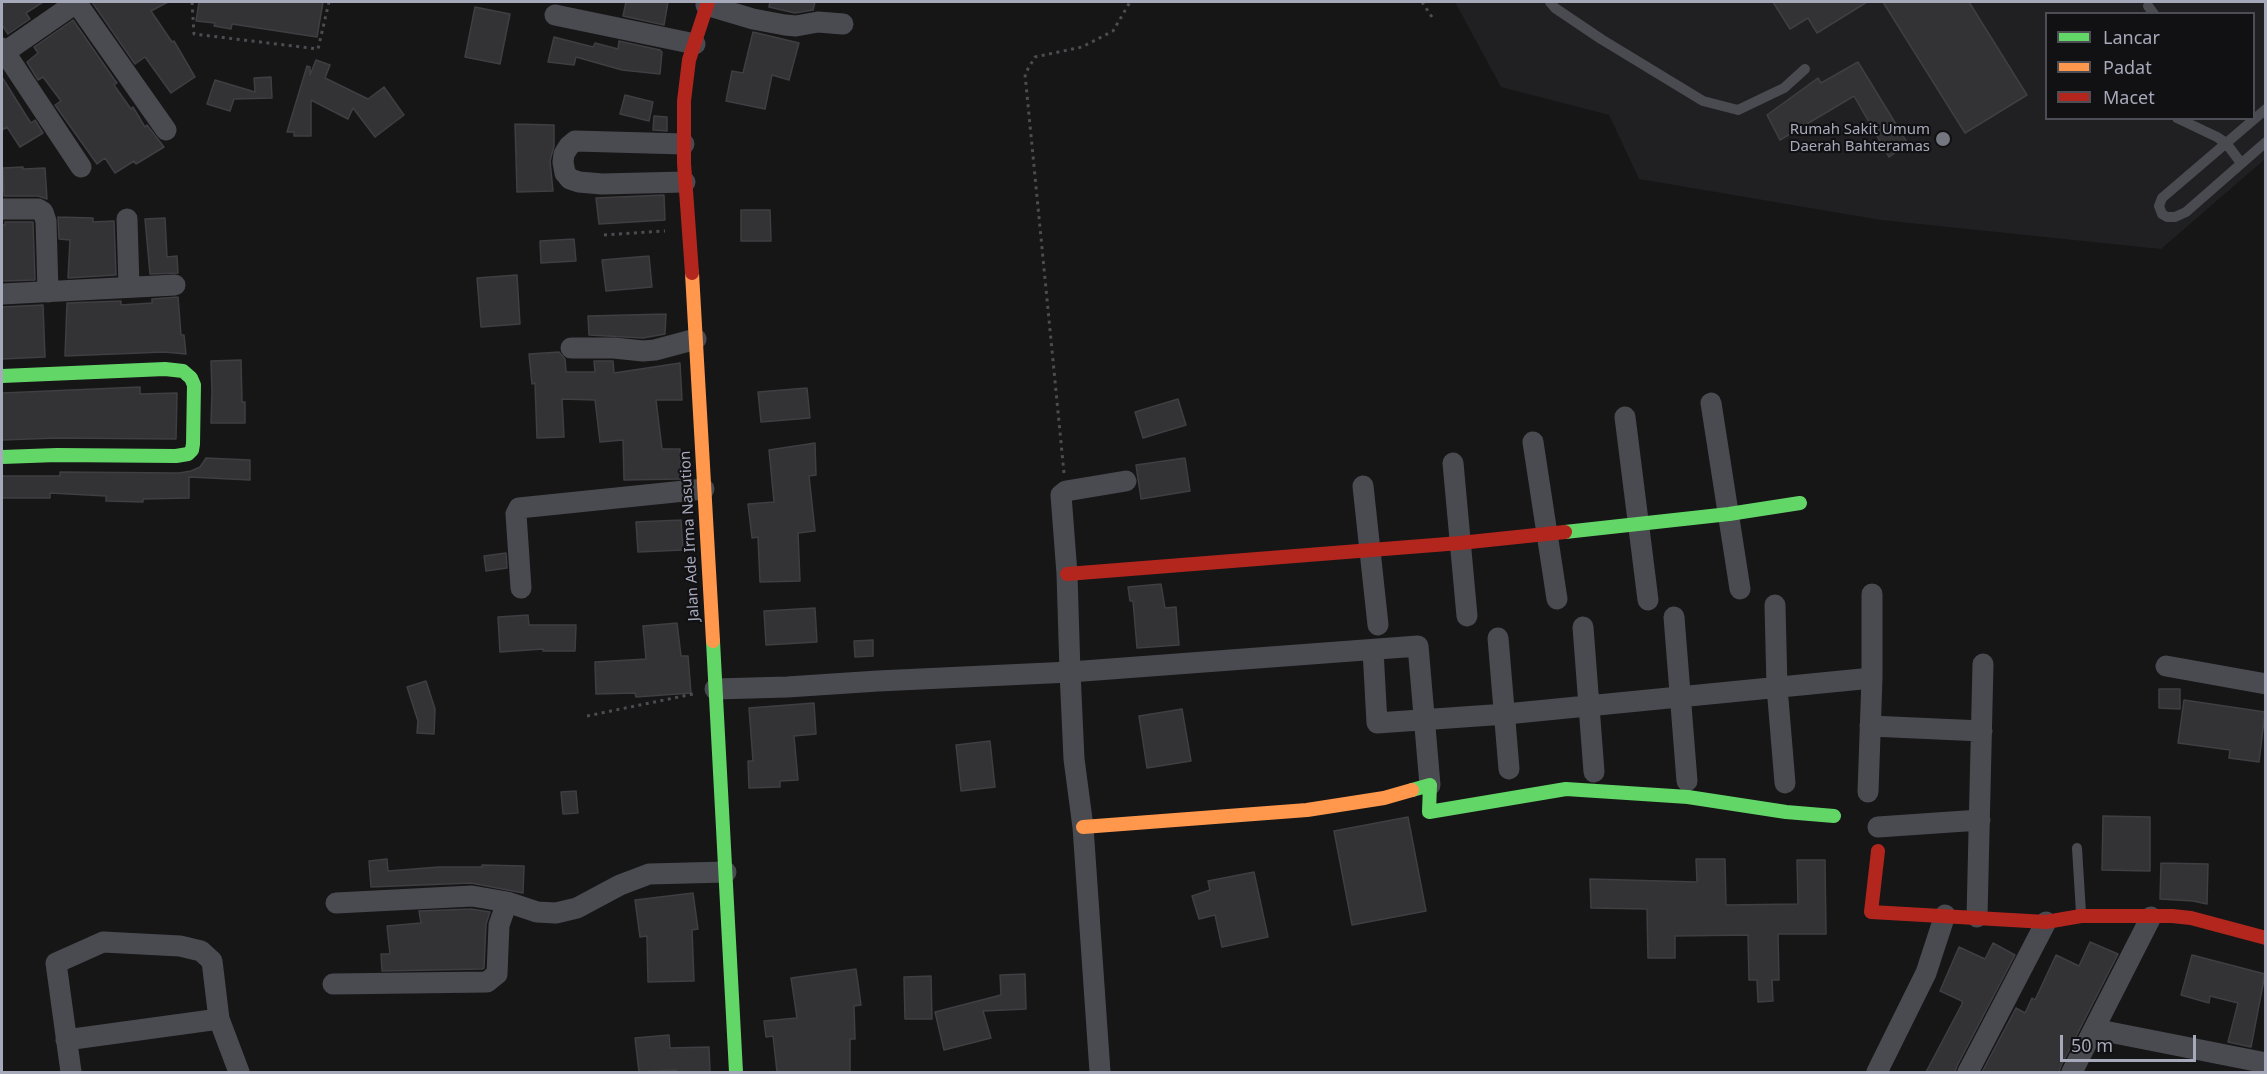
<!DOCTYPE html>
<html>
<head>
<meta charset="utf-8">
<style>
	body { margin:0 }
	#map { position:relative; width:2267px; height:1074px; overflow:hidden; background:#161617; font-family:"Noto Sans",sans-serif }
	canvas { display:block }
	.frame { position:absolute; inset:0; border:3px solid #a6a9b9; pointer-events:none }
	.legend { position:absolute; left:2045px; top:12px; width:210px; height:108px; box-sizing:border-box; background:#111013; border:2px solid #4d4d55; margin:0; padding:8px 10px; list-style:none; font-size:18px; color:#a6a9b9 }
	.legend li { display:flex; align-items:center; gap:12px; height:30px }
	.legend b { width:30px; border:2px solid #4d4d55 }
	.scale { position:absolute; left:2060px; top:1035px; width:136px; height:27px; box-sizing:border-box; border:3px solid #a6a9b9; border-top:0; padding-left:8px; font-size:18px; line-height:21px; white-space:nowrap; color:#a6a9b9; -webkit-text-stroke:4px #111013; paint-order:stroke }
</style>
</head>
<body>
<div id="map">
<canvas width="2267" height="1074"></canvas>
<div class="frame"></div>
<ul class="legend">
<li><b style="height:8px;background:#63d668"></b>Lancar</li>
<li><b style="height:8px;background:#ff974d"></b>Padat</li>
<li><b style="height:8px;background:#b3261e"></b>Macet</li>
</ul>
<div class="scale">50 m</div>
</div>
<script>
const ctx = document.querySelector('canvas').getContext('2d');
ctx.lineJoin = 'round';
function paint(path, color) {
  ctx.fillStyle = color;
  ctx.fill(path, 'evenodd');
}
function poly(rows) {
  const path = new Path2D();
  for (const r of rows) {
    path.moveTo(r[0], r[1]);
    for (let i = 2; i < r.length; i += 2) path.lineTo(r[i], r[i + 1]);
  }
  return path;
}
function stroke(path, color, width, dash) {
  ctx.strokeStyle = color;
  ctx.lineWidth = width;
  ctx.lineCap = dash ? 'butt' : 'round';
  ctx.setLineDash(dash || []);
  ctx.stroke(path);
}
function label(font, color, halo, rows, align = 'center') {
  ctx.font = font + ' "Noto Sans",sans-serif';
  ctx.lineWidth = 4.5;
  ctx.setLineDash([]);
  ctx.textBaseline = 'middle';
  ctx.strokeStyle = halo;
  ctx.fillStyle = color;
  for (const [text, x, y, turn = 0] of rows) {
    ctx.save();
    ctx.translate(x, y);
    ctx.rotate((+turn || 0) * Math.PI / 180);
    ctx.textAlign = isNaN(turn) ? turn : align;
    if (halo) ctx.strokeText(text, 0, 0);
    ctx.fillText(text, 0, 0);
    ctx.restore();
  }
}
paint(poly([
	[1455,2,2265,2,2265,159,2161,249,1881,220,1639,179,1609,115,1501,87],
	[2046,14,2254,14,2254,118,2046,118]
]), '#202023');
const building = poly([
	[2,2,43,2,26,13,30,19,8,34,2,25,2,2],
	[92,2,168,2,151,11,172,42,174,41,195,77,171,93,145,57,135,64,92,2],
	[199,2,323,2,317,37,232,24,231,29,214,26,215,23,196,21,199,2],
	[626,2,668,2,664,25,623,16,626,2],
	[770,2,815,2,813,10,795,13,769,7,770,2],
	[1773,2,1867,2,1817,33,1808,18,1790,29,1773,2],
	[1883,2,1969,2,2027,95,1965,133,1883,2],
	[475,7,510,14,500,64,465,57,475,7],
	[73,20,114,79,117,83,114,85,131,109,133,107,145,127,147,125,164,147,136,164,134,161,115,173,105,158,97,164,55,105,61,101,43,77,38,80,27,62,38,53,34,47,73,20],
	[753,32,799,43,789,80,772,75,765,109,726,101,732,71,743,73,753,32],
	[554,37,593,47,595,43,618,49,619,41,660,50,662,52,660,74,622,70,576,57,574,65,548,62,554,37],
	[316,60,330,65,325,78,368,99,384,87,404,115,375,137,353,108,348,119,311,100,311,136,294,136,294,132,287,132,307,66,310,67,310,75,316,60],
	[1858,62,1908,144,1889,157,1854,96,1780,140,1767,115,1818,78,1821,83,1858,62],
	[2,77,27,117,31,123,35,120,43,133,20,147,7,127,2,130,2,77],
	[271,77,272,98,234,99,230,111,207,104,215,80,255,92,254,78,271,77],
	[625,95,653,102,649,121,620,114,625,95],
	[654,116,667,117,667,131,653,130,654,116],
	[515,124,554,125,554,146,550,161,553,191,517,192,515,124],
	[23,167,23,169,45,168,47,199,38,196,4,196,3,168,23,167],
	[664,195,665,220,599,224,596,198,664,195],
	[741,210,770,210,771,241,741,241,741,210],
	[58,217,93,218,93,222,114,221,116,275,68,278,70,240,59,239,58,217],
	[165,218,167,257,177,256,178,273,150,274,145,219,165,218],
	[5,222,33,222,35,280,2,281,2,225,5,225,5,222],
	[574,239,576,261,541,263,540,241,574,239],
	[649,256,652,287,606,291,602,260,649,256],
	[517,275,520,324,481,327,477,278,517,275],
	[178,297,181,335,184,335,186,354,164,352,65,356,67,303,121,301,121,305,152,303,152,299,178,297],
	[43,305,45,357,2,359,2,307,43,305],
	[666,314,665,334,643,338,589,335,588,316,666,314],
	[559,352,565,359,566,372,595,372,594,361,613,361,614,373,680,363,682,400,656,400,662,449,680,449,681,479,624,480,623,440,600,442,595,400,562,399,564,437,537,438,535,383,532,384,529,354,559,352],
	[241,360,242,402,245,402,245,423,211,423,212,392,211,361,241,360],
	[140,387,140,394,177,393,176,439,57,438,2,440,2,393,140,387],
	[807,388,810,418,761,422,758,392,807,388],
	[1178,399,1186,425,1143,438,1135,412,1178,399],
	[815,443,816,475,809,476,815,531,798,533,800,581,760,582,758,537,752,538,748,504,774,502,769,450,815,443],
	[206,458,250,460,250,480,189,477,189,498,143,499,143,502,106,501,106,496,50,493,50,498,2,498,2,476,60,476,60,472,179,473,191,471,200,467,206,458],
	[1185,458,1190,491,1141,499,1136,465,1185,458],
	[681,520,683,550,638,552,636,522,681,520],
	[506,553,507,568,486,571,484,556,506,553],
	[1161,584,1165,608,1176,607,1179,645,1137,648,1133,601,1130,601,1128,587,1161,584],
	[815,608,817,642,766,645,764,611,815,608],
	[528,615,529,625,576,625,575,651,543,651,543,649,500,652,498,617,528,615],
	[677,623,681,656,688,656,691,693,636,697,635,693,596,694,595,662,646,659,643,626,677,623],
	[873,640,873,656,855,657,854,641,873,640],
	[426,681,435,709,434,734,417,733,418,721,407,687,426,681],
	[2159,689,2180,689,2180,709,2159,708,2159,689],
	[2184,700,2265,712,2259,762,2229,758,2230,750,2178,743,2184,700],
	[814,703,816,734,794,736,798,780,780,781,780,787,749,788,748,761,753,761,749,708,814,703],
	[1182,709,1191,761,1147,768,1139,716,1182,709],
	[990,741,995,787,961,791,956,745,990,741],
	[576,791,578,813,563,814,561,792,576,791],
	[2103,816,2150,817,2150,871,2102,870,2103,816],
	[1408,817,1426,911,1352,925,1334,831,1408,817],
	[387,859,388,871,439,867,482,867,482,865,524,866,523,893,471,883,371,887,369,861,387,859],
	[1696,859,1725,859,1726,905,1798,904,1797,860,1825,860,1826,934,1778,934,1779,980,1772,980,1773,1001,1758,1002,1757,980,1749,980,1748,935,1675,936,1675,958,1648,958,1647,909,1591,908,1590,879,1697,882,1696,859],
	[2161,863,2208,864,2207,904,2193,901,2160,899,2161,863],
	[1254,872,1268,937,1222,947,1215,915,1199,919,1192,896,1210,890,1208,881,1254,872],
	[693,893,698,929,692,930,694,981,648,982,647,936,640,937,635,900,693,893],
	[471,909,490,912,486,924,484,968,482,969,382,971,381,954,390,954,387,926,421,923,419,911,471,909],
	[2090,942,2118,954,2061,1066,2059,1072,1982,1072,2016,1008,2025,1013,2032,998,2035,1000,2056,955,2079,966,2090,942],
	[1993,943,2015,955,1957,1066,1955,1072,1926,1072,1962,1004,1962,1001,1940,991,1959,947,1985,959,1993,943],
	[2192,955,2265,974,2251,1047,2228,1042,2238,1003,2210,996,2209,1003,2181,995,2192,955],
	[856,969,861,1005,854,1006,855,1039,850,1039,850,1072,777,1072,773,1036,766,1037,764,1021,797,1018,791,978,856,969],
	[1025,974,1026,1009,983,1011,991,1038,944,1050,935,1012,1001,995,1000,975,1025,974],
	[931,976,932,1019,905,1019,904,977,931,976],
	[669,1035,670,1048,709,1047,710,1072,676,1072,676,1070,639,1072,635,1038,669,1035]
]);
paint(building, '#333335');
stroke(building, '#3f3f43', 1.5);
stroke(poly([
	[192,2,194,34,318,49,329,2],
	[1422,2,1432,17],
	[604,235,665,231],
	[1064,473,1025,74,1035,57,1082,47,1113,31,1130,2],
	[587,716,693,694]
]), '#4c4c51', 3, [3, 4.5]);
stroke(poly([
	[1550,2,1555,8,1601,39,1703,101,1738,110,1784,88,1805,69],
	[2148,6,2154,14],
	[2266,109,2162,198,2159,206,2162,214,2167,217,2175,217,2186,212,2266,142],
	[2177,118,2217,137,2226,143,2241,163],
	[2077,848,2081,913]
]), '#4a4b50', 10);
stroke(poly([
	[76,2,166,130],
	[706,5,753,19,785,25,796,26,818,22,843,24],
	[555,15,695,44],
	[2,48,81,167],
	[2,54,77,2],
	[684,144,575,141,569,146,564,154,563,162,565,173,570,179,579,182,602,184,685,182],
	[2,209,38,209,43,212,46,221,48,292],
	[127,219,129,286],
	[2,294,175,285],
	[571,348,614,348,643,351,655,350,696,339],
	[1711,403,1740,589],
	[1625,417,1648,600],
	[1533,442,1557,599],
	[1453,463,1467,616],
	[1126,481,1066,491,1061,495,1067,574,1070,672,1418,646,1430,785],
	[1363,486,1378,625],
	[521,588,516,514,519,508,704,489],
	[1775,605,1777,687,1785,783],
	[1674,617,1687,781],
	[1583,627,1594,772],
	[1498,638,1509,769],
	[1373,650,1377,723,1506,714,1872,678],
	[2166,666,2266,684],
	[715,689,787,687,878,681,1070,672,1074,759,1083,827,1100,1072],
	[1870,726,1982,731],
	[1868,792,1872,678,1872,594],
	[1878,827,1980,820],
	[336,903,472,896,507,902,537,912,556,913,577,908,620,885,649,874,726,872],
	[1977,917,1983,664],
	[333,984,487,982,497,974,499,925,507,902],
	[2094,1029,2266,1063],
	[66,1040,219,1019],
	[71,1072,56,963,103,942,180,946,201,951,212,961,219,1019,239,1072],
	[1877,1072,1926,973,1945,915],
	[1968,1072,2046,922],
	[2072,1072,2151,917]
]), '#4a4b50', 21);
stroke(poly([
	[2,376,165,369,183,371,191,378,194,385,193,444,192,450,188,454,176,456,57,455,2,457],
	[1565,532,1729,514,1800,503],
	[713,641,736,1072],
	[1412,790,1430,785,1429,812,1566,789,1688,797,1786,812,1834,816]
]), '#63d668', 14);
stroke(poly([
	[692,273,713,641],
	[1083,827,1307,810,1384,798,1412,790]
]), '#ff974d', 14);
stroke(poly([
	[692,273,684,163,684,101,689,60,708,2],
	[1067,574,1460,543,1565,532],
	[1878,851,1871,912,2046,922,2081,916,2172,916,2191,918,2266,938]
]), '#b3261e', 14);
for (const [x, y, r, color] of [
	[1943,139,8,"#747680"]
]) {
  const dot = new Path2D();
  dot.arc(x, y, r, 0, 2 * Math.PI);
  ctx.fillStyle = color;
  ctx.fill(dot);
  stroke(dot, '#111013', 2);
}
label('15px', '#a6a9b9', '#111013', [
	["Rumah Sakit Umum",1930,130],
	["Daerah Bahteramas",1930,147]
], 'right');
label('15px', '#a6a9b9', '#111013', [
	["Jalan Ade Irma Nasution",690,536,-93]
]);
</script>
</body>
</html>
